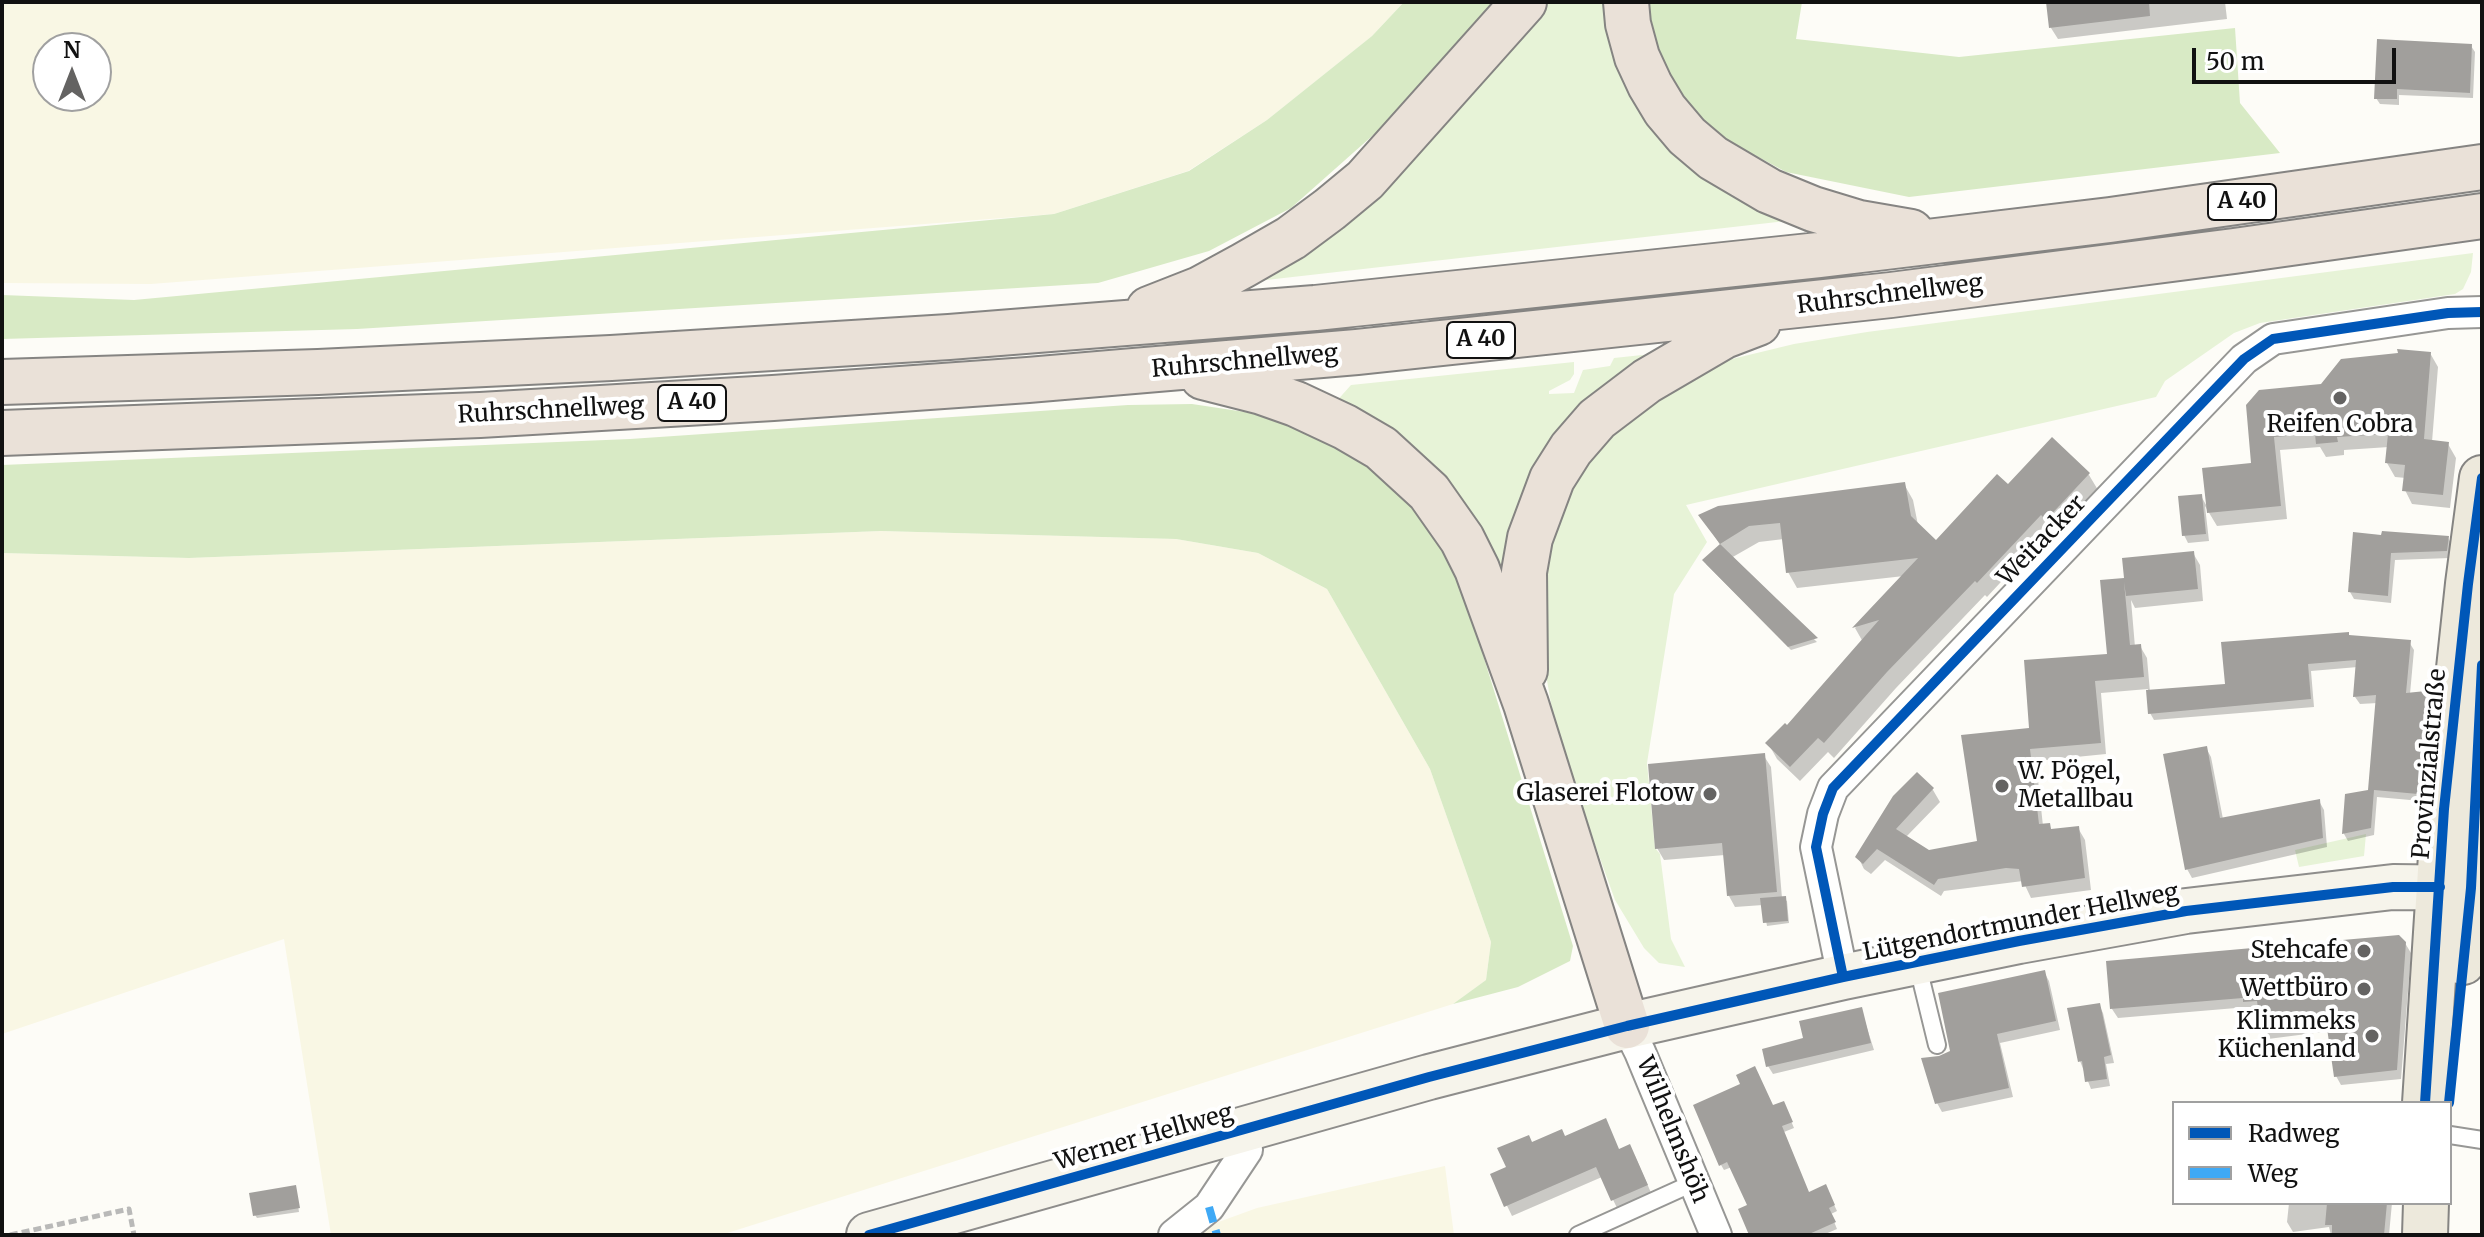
<!DOCTYPE html>
<html>
<head>
<meta charset="utf-8">
<style>
	body { margin:0 }
	#map { position:relative; width:2484px; height:1237px; overflow:hidden; background:#fdfcf7; font-family:Merriweather,serif }
	canvas { display:block }
	.frame { position:absolute; inset:0; border:4px solid #111; pointer-events:none }
	.legend { position:absolute; left:2172px; top:1101px; width:280px; height:104px; box-sizing:border-box; background:#fff; border:2px solid #a0a0a0; margin:0; padding:10px 14px; list-style:none; font-size:24px; color:#111 }
	.legend li { display:flex; align-items:center; gap:16px; height:40px }
	.legend b { width:40px; border:2px solid #a0a0a0 }
	.north { position:absolute; left:32px; top:32px; width:80px; height:80px; box-sizing:border-box; background:#fff; border:2px solid #a0a0a0; border-radius:50%; rotate:0deg; font-size:22px; font-weight:700; line-height:32px; text-align:center; color:#111 }
	.north::after { content:''; display:block; margin:auto; width:28px; height:36px; background:#646362; clip-path:polygon(50% 0,100% 100%,50% 72%,0 100%) }
	.scale { position:absolute; left:2192px; top:48px; width:204px; height:36px; box-sizing:border-box; border:4px solid #111; border-top:0; padding-left:10px; font-size:24px; line-height:28px; white-space:nowrap; color:#111; -webkit-text-stroke:6px #fff; paint-order:stroke }
</style>
</head>
<body>
<div id="map">
<canvas width="2484" height="1237"></canvas>
<div class="frame"></div>
<ul class="legend">
<li><b style="height:10px;background:#0057b8"></b>Radweg</li>
<li><b style="height:10px;background:#3fa9f5"></b>Weg</li>
</ul>
<div class="north">N</div>
<div class="scale">50 m</div>
</div>
<script>
const ctx = document.querySelector('canvas').getContext('2d');
ctx.lineJoin = 'round';
function paint(path, color) {
  ctx.fillStyle = color;
  ctx.fill(path, 'evenodd');
}
function poly(rows) {
  const path = new Path2D();
  for (const r of rows) {
    path.moveTo(r[0], r[1]);
    for (let i = 2; i < r.length; i += 2) path.lineTo(r[i], r[i + 1]);
  }
  return path;
}
function stroke(path, color, width, dash) {
  ctx.strokeStyle = color;
  ctx.lineWidth = width;
  ctx.lineCap = dash ? 'butt' : 'round';
  ctx.setLineDash(dash || []);
  ctx.stroke(path);
}
function label(font, color, halo, rows, align = 'center') {
  ctx.font = font + ' Merriweather,serif';
  ctx.lineWidth = 8;
  ctx.setLineDash([]);
  ctx.textBaseline = 'middle';
  ctx.strokeStyle = halo;
  ctx.fillStyle = color;
  for (const [text, x, y, turn = 0] of rows) {
    ctx.save();
    ctx.translate(x, y);
    ctx.rotate((+turn || 0) * Math.PI / 180);
    ctx.textAlign = isNaN(turn) ? turn : align;
    if (halo) ctx.strokeText(text, 0, 0);
    ctx.fillText(text, 0, 0);
    ctx.restore();
  }
}
paint(poly([
	[2,2,1404,2,1372,36,1267,120,1188,171,1054,214,151,284,2,283],
	[48,48,96,48,96,96,48,96],
	[881,531,1176,539,1258,553,1327,589,1430,769,1491,942,1486,980,1453,1004,721,1235,331,1235,284,939,2,1034,2,553,189,558],
	[1445,1166,1454,1235,1193,1235,1202,1228,1257,1208]
]), '#f9f7e4');
paint(poly([
	[1542,2,1607,2,1786,221,1231,284],
	[2473,253,2471,272,2463,289,2455,294,2260,323,2234,333,2165,381,2156,397,1686,505,1707,542,1674,594,1647,763,1655,848,1660,854,1671,939,1685,967,1659,963,1644,948,1615,900,1569,772,1552,709,1538,629,1550,522,1591,447,1670,387,1728,360,1794,344,1867,332],
	[1680,351,1614,388,1509,603,1334,404,1351,385,1574,362,1574,374,1570,380,1549,391,1549,394,1574,393,1583,370,1610,366,1614,358],
	[2366,834,2364,856,2299,867,2295,850]
]), '#e7f3d7');
paint(poly([
	[1404,2,1494,2,1380,129,1291,208,1209,251,1098,283,357,329,2,339,2,295,134,300,1054,214,1189,171,1267,120,1372,36],
	[1644,2,1802,2,1796,39,1959,57,2235,28,2240,103,2280,153,1909,197,1786,172,1703,127,1663,72],
	[1192,404,1265,415,1342,442,1401,484,1449,545,1573,946,1570,961,1518,987,1453,1004,1486,980,1491,942,1430,769,1327,589,1258,553,1176,539,881,531,189,558,2,553,2,465,630,439,1128,405]
]), '#d8eac5');
paint(poly([
	[2048,2,2225,2,2227,19,2058,39,2051,28],
	[2471,46,2475,52,2473,98,2399,95,2399,105,2380,104,2376,98],
	[2430,353,2438,367,2432,442,2448,444,2456,458,2450,508,2412,504,2405,490,2406,478,2395,477,2387,463,2389,447,2344,450,2344,455,2326,457,2320,447,2280,450,2287,519,2217,526,2205,506,2209,541,2188,543,2184,535,2201,496,2209,510,2254,465,2248,406],
	[2052,440,2089,475,2098,490,2056,534,2050,529,1987,597,1985,595,1896,688,1834,758,1828,752,1800,781,1777,759,1768,743,1787,728,1863,642,1855,628,1904,576,1797,588,1788,572,1784,539,1759,542,1731,558,1817,642,1791,650,1706,564,1721,546,1701,516,1904,484,1913,500,1918,525,1936,542,2008,487],
	[2355,534,2448,538,2452,545,2450,558,2395,560,2391,603,2354,599,2350,592],
	[2193,553,2200,565,2203,601,2135,608,2131,600,2135,647,2140,646,2147,658,2150,692,2227,685,2350,637,2409,642,2414,650,2410,694,2425,693,2429,700,2421,801,2377,797,2374,835,2348,841,2344,834,2347,796,2370,791,2378,703,2360,704,2355,697,2358,667,2311,671,2314,707,2154,720,2150,713,2148,689,2101,693,2106,754,2036,761,2043,826,2049,825,2052,831,2078,828,2085,840,2091,890,2031,898,2023,881,1944,891,1941,896,1885,860,1871,874,1864,869,1858,857,1917,774,1933,790,1940,802,1906,837,1929,852,1980,843,2031,729,2109,656,2102,582,2126,579],
	[2206,748,2211,757,2223,819,2319,801,2324,810,2327,847,2192,878,2187,869],
	[1764,756,1771,767,1782,898,1787,901,1789,923,1767,926,1763,905,1735,907,1729,896,1725,855,1664,860,1657,848],
	[2405,943,2411,953,2401,1079,2341,1085,2336,1076,2330,1031,2268,1039,2263,1030,2260,1010,2250,1011,2248,1007,2118,1018,2112,1009,2108,962],
	[2044,972,2049,981,2060,1030,2000,1043,2013,1097,1942,1112,1937,1103,1939,1058,1953,1052],
	[2099,1005,2103,1013,2114,1063,2106,1064,2110,1086,2091,1089,2080,1061],
	[1861,1009,1874,1050,1773,1074,1768,1066,1805,1039],
	[1773,1108,1786,1109,1794,1128,1784,1132,1809,1194,1828,1192,1837,1211,1831,1214,1837,1229,1823,1235,1751,1235,1750,1206,1732,1167,1724,1170,1721,1165],
	[1565,1138,1635,1156,1652,1195,1618,1210,1602,1177,1512,1216,1492,1175,1508,1168,1532,1144],
	[296,1190,299,1212,257,1218,255,1215],
	[2289,1203,2392,1203,2389,1235,2331,1235,2329,1227,2293,1232,2287,1222]
]), '#0003');
paint(poly([
	[2046,2,2149,2,2150,16,2049,28],
	[2377,39,2472,44,2470,93,2397,89,2397,99,2374,99],
	[2397,349,2431,352,2424,439,2449,442,2443,495,2402,491,2405,465,2385,463,2388,434,2337,437,2338,442,2316,444,2315,434,2274,437,2281,506,2207,513,2202,468,2251,463,2246,405,2259,390,2321,384,2341,359,2398,353],
	[2052,437,2090,473,2046,520,2041,515,1977,583,1975,581,1887,672,1824,743,1818,738,1790,767,1765,743,1785,723,1787,725,1879,620,1852,628,1918,558,1786,573,1780,523,1749,526,1720,544,1698,515,1718,506,1905,482,1911,516,1936,540,1997,474,2008,484],
	[2202,494,2206,534,2182,536,2178,496],
	[2382,531,2449,536,2447,551,2391,553,2388,596,2348,592,2353,532,2381,535],
	[1720,544,1777,599,1818,638,1788,647,1702,560],
	[2194,551,2198,589,2126,596,2124,582,2130,645,2141,644,2144,677,2095,681,2101,743,2030,749,2039,824,2050,823,2051,829,2079,826,2085,878,2022,887,2019,869,2006,868,1938,879,1934,885,1877,849,1863,864,1855,857,1893,796,1917,772,1934,788,1896,829,1929,850,1977,841,1961,735,2029,728,2024,660,2107,654,2100,580,2124,578,2122,558],
	[2349,632,2349,635,2411,640,2406,693,2426,691,2418,794,2374,790,2371,828,2342,834,2345,794,2368,790,2376,695,2353,697,2356,660,2308,664,2311,699,2148,714,2146,690,2225,684,2221,642],
	[2207,746,2220,818,2320,799,2323,838,2185,870,2163,754],
	[1765,753,1777,892,1727,896,1722,843,1655,849,1648,764],
	[1786,896,1788,921,1763,923,1760,898],
	[2399,935,2406,942,2397,1070,2334,1077,2326,1021,2261,1030,2257,1001,2243,1002,2243,998,2110,1009,2106,961],
	[2045,970,2056,1021,1997,1034,2009,1088,1935,1104,1921,1058,1939,1056,1950,1051,1938,993],
	[2100,1003,2111,1055,2104,1057,2107,1079,2085,1082,2082,1061,2078,1062,2067,1008],
	[1862,1007,1871,1043,1766,1067,1762,1049,1803,1038,1799,1021],
	[1755,1066,1773,1105,1784,1101,1793,1122,1782,1126,1809,1192,1826,1184,1835,1205,1829,1208,1836,1222,1807,1235,1749,1235,1738,1209,1747,1205,1727,1162,1719,1166,1693,1105,1740,1084,1736,1075],
	[1606,1118,1619,1149,1630,1144,1648,1185,1611,1201,1596,1167,1504,1207,1490,1174,1506,1167,1497,1148,1529,1135,1532,1142,1562,1129,1565,1136],
	[296,1185,300,1208,253,1216,249,1193],
	[2327,1203,2387,1203,2384,1235,2332,1235,2332,1225,2325,1225]
]), '#a19f9c');
const service = poly([
	[1917,963,1937,1045],
	[2450,1135,2482,1140],
	[1578,1235,1693,1183]
]);
const minor = poly([
	[1843,977,1816,847,1823,814,1833,788,2244,359,2273,339,2448,313,2482,312],
	[1627,1026,1640,1052,1716,1235],
	[1174,1235,1209,1207,1247,1150,1245,1130]
]);
const secondary = poly([
	[869,1235,1429,1077,1627,1026,1843,977,2019,941,2186,911,2393,887,2476,888]
]);
const primary = poly([
	[2463,962,2471,888,2480,727],
	[2425,1103,2444,809,2468,584,2482,478],
	[2425,1235,2426,1203]
]);
const motorway = poly([
	[1626,2,1628,24,1637,57,1650,85,1665,110,1687,136,1713,158,1769,191,1813,209,1859,223,1911,232],
	[1149,309,1200,289,1244,265,1291,238,1330,209,1365,180,1524,2],
	[1203,377,1262,392,1296,404,1345,427,1381,448,1429,492,1462,539,1477,569,1526,704,1627,1026],
	[2,382,318,372,611,358,949,337,1315,308,1819,255,2110,220,2482,167],
	[2,433,480,415,773,398,1028,380,1357,352,1891,295,2234,251,2482,216],
	[1525,670,1524,572,1530,538,1552,479,1571,449,1597,419,1647,381,1724,336,1758,323]
]);
stroke(service, '#979795', 20);
stroke(minor, '#979795', 34);
stroke(secondary, '#8e8d8b', 48);
stroke(primary, '#858482', 48);
stroke(motorway, '#858482', 48);
stroke(poly([
	[10,1235,129,1209,134,1235]
]), '#b9b9b8', 5, [8, 4]);
stroke(service, '#fffffe', 16);
stroke(minor, '#fffffe', 30);
stroke(secondary, '#f6f4eb', 44);
stroke(primary, '#ede9dc', 44);
stroke(motorway, '#eae1d8', 44);
stroke(poly([
	[1209,1207,1217,1235]
]), '#3fa9f5', 8, [16, 8]);
stroke(poly([
	[1843,977,1816,847,1823,814,1833,788,2244,359,2273,339,2448,313,2482,312],
	[2425,1103,2444,809,2468,584,2482,478],
	[2449,1103,2471,888,2482,665],
	[869,1235,1429,1077,1627,1026,1843,977,2019,941,2186,911,2393,887,2440,887]
]), '#0057b8', 10);
for (const [x, y, r, color] of [
	[2340,398,8,"#646362"],
	[2002,786,8,"#646362"],
	[1710,794,8,"#646362"],
	[2364,951,8,"#646362"],
	[2364,989,8,"#646362"],
	[2372,1036,8,"#646362"]
]) {
  const dot = new Path2D();
  dot.arc(x, y, r, 0, 2 * Math.PI);
  ctx.fillStyle = color;
  ctx.fill(dot);
  stroke(dot, '#fff', 3);
}
for (const [x, y, w] of [
	[2242,202,68],
	[1481,340,68],
	[692,403,68]
]) {
  const box = new Path2D();
  box.roundRect(x - w / 2, y - 18, w, 36, 6);
  ctx.fillStyle = '#fff';
  ctx.fill(box);
  stroke(box, '#111', 2);
}
label('bold 22px', '#111', null, [
	["A 40",2242,202],
	["A 40",1481,340],
	["A 40",692,403]
]);
label('24px', '#111', '#fff', [
	["Ruhrschnellweg",1890,295,-7],
	["Ruhrschnellweg",1245,362,-5],
	["Ruhrschnellweg",551,411,-3],
	["Weitacker",2042,541,-46],
	["Provinzialstraße",2430,764,-85],
	["Lütgendortmunder Hellweg",2021,923,-11],
	["Wilhelmshöh",1672,1130,68],
	["Werner Hellweg",1144,1138,-16]
]);
label('24px', '#111', '#fff', [
	["Reifen Cobra",2340,425,"center"],
	["W. Pögel,",2018,772,"left"],
	["Metallbau",2018,800,"left"],
	["Glaserei Flotow",1694,794],
	["Stehcafe",2348,951],
	["Wettbüro",2348,989],
	["Klimmeks",2356,1022],
	["Küchenland",2356,1050]
], 'right');
</script>
</body>
</html>
